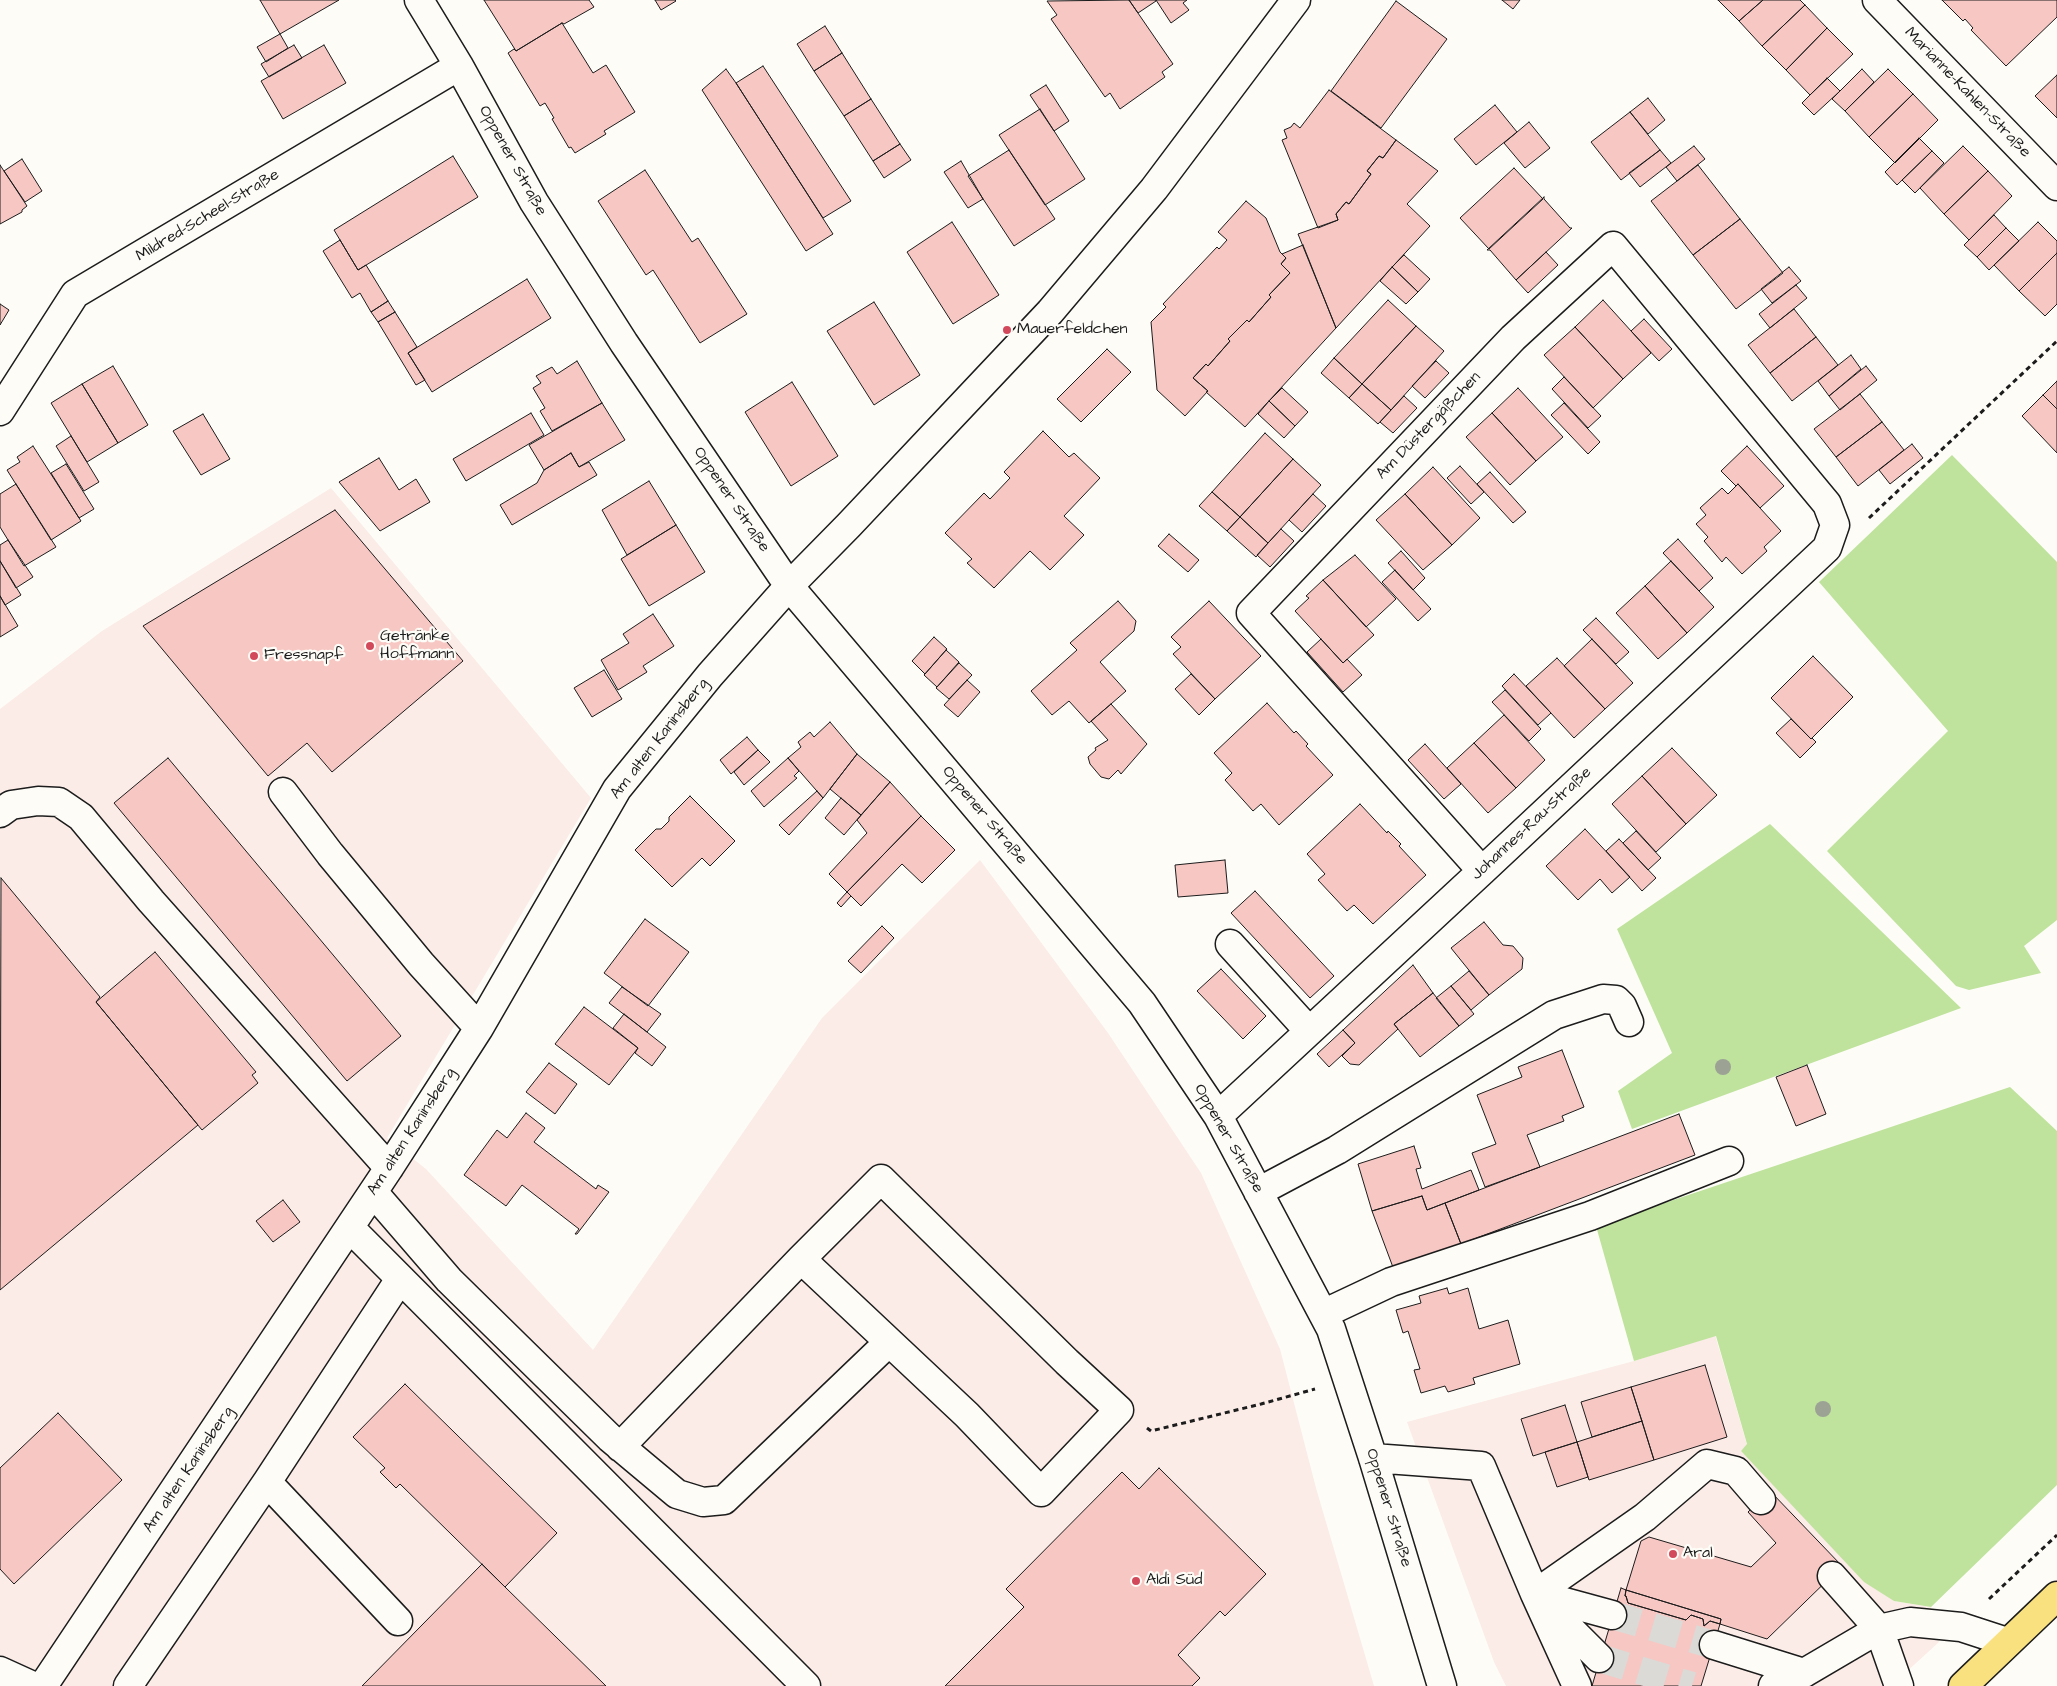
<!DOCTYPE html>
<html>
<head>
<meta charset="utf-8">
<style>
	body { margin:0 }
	canvas { display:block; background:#fdfcf7 }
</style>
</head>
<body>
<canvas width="2057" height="1686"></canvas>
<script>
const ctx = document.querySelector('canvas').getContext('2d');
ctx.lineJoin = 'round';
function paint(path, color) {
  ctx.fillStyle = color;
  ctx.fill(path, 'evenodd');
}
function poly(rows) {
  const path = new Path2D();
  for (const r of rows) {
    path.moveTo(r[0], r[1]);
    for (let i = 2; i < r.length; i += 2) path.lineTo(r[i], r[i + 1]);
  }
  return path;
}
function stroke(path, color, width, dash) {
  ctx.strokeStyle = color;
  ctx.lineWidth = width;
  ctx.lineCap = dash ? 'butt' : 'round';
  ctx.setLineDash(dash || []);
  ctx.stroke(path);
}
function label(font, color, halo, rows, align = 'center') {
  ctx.font = font + ' "Architects Daughter",sans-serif';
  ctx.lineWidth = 4.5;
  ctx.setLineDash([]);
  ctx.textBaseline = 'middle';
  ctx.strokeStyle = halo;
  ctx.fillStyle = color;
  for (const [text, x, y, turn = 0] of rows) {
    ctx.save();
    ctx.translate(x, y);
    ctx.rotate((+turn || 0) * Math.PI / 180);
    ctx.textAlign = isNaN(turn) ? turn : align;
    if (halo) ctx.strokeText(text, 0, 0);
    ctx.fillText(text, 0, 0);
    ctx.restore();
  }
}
paint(poly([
	[331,488,591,798,387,1138,426,1169,593,1350,822,1018,980,860,1108,1033,1201,1173,1280,1349,1316,1488,1374,1686,0,1686,0,709,102,631],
	[1715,1335,1747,1445,1741,1451,1894,1601,1931,1607,1939,1642,1891,1686,1506,1686,1494,1662,1407,1422,1634,1361]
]), '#fbece7');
paint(poly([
	[1952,455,2057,562,2057,920,2024,946,2041,973,1969,990,1956,986,1827,851,1948,731,1819,582],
	[1770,824,1961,1008,1632,1129,1618,1091,1672,1053,1617,929],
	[2010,1087,2057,1131,2057,1485,1931,1607,1894,1601,1864,1582,1741,1451,1747,1444,1716,1336,1634,1361,1596,1226]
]), '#bfe39d');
const building = poly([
	[260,0,339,0,280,34,260,0],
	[484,0,589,0,594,7,564,24,562,23,516,51,484,0],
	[655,0,675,0,676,1,661,10,655,0],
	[1129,0,1173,64,1162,72,1165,77,1120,109,1110,93,1105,97,1051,19,1057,15,1047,1,1129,0],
	[1129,0,1156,0,1156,1,1138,13,1129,0],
	[1156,0,1187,0,1183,3,1189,10,1171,23,1156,0],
	[1502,0,1520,0,1513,9,1502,0],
	[1718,0,1763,0,1739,21,1718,0],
	[1763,0,1800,0,1805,5,1762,46,1739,21,1763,0],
	[1942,0,2057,0,2057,17,2006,66,1971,30,1973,28,1965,19,1963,21,1942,0],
	[1396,1,1447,39,1381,128,1331,91,1396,1],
	[1805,5,1827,28,1786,70,1762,46,1805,5],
	[562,23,593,73,606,65,635,112,604,131,606,134,575,153,571,147,569,148,552,119,554,118,545,103,540,106,508,53,514,49,516,51,562,23],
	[825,26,842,53,814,71,797,44,825,26],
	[1827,28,1853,54,1810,95,1786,70,1827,28],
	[280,34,288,48,266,62,257,47,280,34],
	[294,45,302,58,269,77,261,64,294,45],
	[324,45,346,83,283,119,261,81,324,45],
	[842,53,871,99,844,116,814,71,842,53],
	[763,66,851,201,823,218,736,83,763,66],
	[726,69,736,83,833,234,806,251,702,90,726,69],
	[1862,69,1874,82,1845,111,1832,99,1862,69],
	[1888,69,1913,94,1869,137,1845,111,1888,69],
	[2057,75,2057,118,2035,96,2057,75],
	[1827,78,1840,91,1814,115,1802,103,1827,78],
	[1046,85,1069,121,1054,131,1030,95,1046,85],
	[1329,90,1396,140,1383,158,1379,156,1367,171,1371,174,1349,204,1346,202,1336,214,1338,220,1318,228,1282,140,1287,138,1284,130,1291,127,1294,123,1300,128,1329,90],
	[1913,94,1938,120,1895,163,1869,137,1913,94],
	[1648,98,1665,120,1648,134,1630,112,1648,98],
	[871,99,900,144,873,161,844,116,871,99],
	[1495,105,1517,132,1476,165,1454,139,1495,105],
	[1040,109,1085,179,1045,205,999,135,1040,109],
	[1630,112,1660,150,1621,180,1591,142,1630,112],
	[1529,122,1550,148,1525,168,1504,143,1529,122],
	[1919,138,1932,151,1897,185,1885,172,1919,138],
	[1396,140,1438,171,1407,204,1430,226,1336,328,1298,234,1338,220,1336,214,1346,202,1349,204,1371,174,1367,171,1379,156,1383,158,1396,140],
	[900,144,911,160,884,178,873,161,900,144],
	[1694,146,1705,159,1677,181,1666,167,1694,146],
	[1963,146,1988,171,1944,214,1920,188,1963,146],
	[1009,150,1055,219,1014,246,968,176,1009,150],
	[1660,150,1671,163,1640,187,1629,173,1660,150],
	[1932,151,1944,163,1915,193,1902,180,1932,151],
	[453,156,478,197,358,270,334,230,453,156],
	[22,159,42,191,25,202,4,171,22,159],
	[961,161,983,199,968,208,944,172,961,161],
	[0,165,27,206,22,210,22,212,0,224,0,165],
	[1698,165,1740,219,1693,255,1651,201,1698,165],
	[1514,168,1543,199,1489,249,1460,218,1514,168],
	[645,170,692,242,698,238,747,314,700,343,653,270,646,275,598,201,645,170],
	[1988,171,2012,196,1969,240,1944,214,1988,171],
	[1544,197,1544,199,1570,228,1572,228,1516,280,1490,250,1487,250,1544,197],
	[1246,201,1266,218,1280,252,1286,258,1281,264,1290,273,1269,295,1271,297,1249,322,1247,320,1228,339,1230,341,1208,366,1206,364,1193,378,1208,391,1185,416,1157,390,1151,322,1166,307,1163,304,1217,247,1219,249,1227,240,1218,232,1246,201],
	[1994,215,2006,228,1977,257,1964,245,1994,215],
	[1740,219,1783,273,1736,309,1693,255,1740,219],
	[952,222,999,295,953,324,907,252,952,222],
	[2038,222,2057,241,2057,253,2019,291,1994,265,2038,222],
	[2006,228,2019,241,1989,270,1977,257,2006,228],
	[340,240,358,270,366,265,388,301,371,312,360,293,352,298,323,251,340,240],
	[1303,245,1336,328,1245,427,1206,392,1208,391,1193,378,1206,364,1208,366,1230,341,1228,339,1247,320,1249,322,1271,297,1269,295,1290,273,1281,264,1286,258,1282,254,1303,245],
	[1546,252,1558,265,1528,293,1516,280,1546,252],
	[2057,253,2057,304,2045,316,2019,291,2057,253],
	[1404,255,1430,279,1418,292,1392,267,1404,255],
	[1392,267,1418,292,1406,304,1380,281,1392,267],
	[1789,267,1801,281,1772,303,1761,289,1789,267],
	[527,279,551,318,432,392,408,353,527,279],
	[1796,285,1807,298,1770,328,1759,314,1796,285],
	[1388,300,1416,326,1362,384,1334,358,1388,300],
	[1603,300,1651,353,1623,379,1575,327,1603,300],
	[388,301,395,312,378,322,371,312,388,301],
	[874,302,920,375,874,405,827,331,874,302],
	[0,304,9,310,0,325,0,304],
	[1794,309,1816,337,1770,373,1748,345,1794,309],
	[395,312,417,347,408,353,425,380,416,385,378,322,395,312],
	[1644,319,1672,349,1659,361,1631,331,1644,319],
	[1416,326,1444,351,1391,410,1362,384,1416,326],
	[1575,327,1623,379,1593,408,1544,355,1575,327],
	[1816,337,1838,365,1792,401,1770,373,1816,337],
	[1107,349,1131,372,1081,422,1057,399,1107,349],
	[1851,355,1861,369,1829,396,1818,381,1851,355],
	[1334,358,1362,384,1349,398,1321,373,1334,358],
	[577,361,602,403,552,431,540,411,545,408,533,388,541,383,536,376,552,367,557,374,577,361],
	[1436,361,1449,373,1425,398,1412,386,1436,361],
	[113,366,148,425,118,443,82,384,113,366],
	[1866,366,1877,380,1840,410,1829,396,1866,366],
	[1564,377,1601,416,1588,428,1552,389,1564,377],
	[2057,381,2057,409,2043,395,2057,381],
	[792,382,838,456,791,486,745,412,792,382],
	[82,384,118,443,87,462,51,403,82,384],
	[1362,384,1391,410,1378,424,1349,398,1362,384],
	[1282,388,1308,412,1295,426,1269,401,1282,388],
	[1518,388,1563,437,1536,461,1492,413,1518,388],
	[1860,394,1882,422,1836,457,1814,429,1860,394],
	[2043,395,2057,409,2057,453,2022,416,2043,395],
	[1404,396,1417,408,1393,433,1380,422,1404,396],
	[1269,401,1295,426,1284,438,1258,414,1269,401],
	[602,403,625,440,579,467,571,453,544,470,529,445,602,403],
	[1564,403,1600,442,1588,454,1551,415,1564,403],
	[531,413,544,435,466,481,453,459,531,413],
	[1492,413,1536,461,1510,485,1466,437,1492,413],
	[203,414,230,459,201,475,173,431,203,414],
	[1882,422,1904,450,1858,486,1836,457,1882,422],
	[1043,431,1069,457,1074,453,1100,478,1064,516,1084,535,1050,570,1030,551,994,588,967,563,972,559,945,533,984,493,990,499,1010,478,1004,472,1043,431],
	[1265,433,1293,459,1240,517,1212,492,1265,433],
	[71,436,99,482,84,491,56,446,71,436],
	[1912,444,1923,458,1890,484,1879,470,1912,444],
	[33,446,81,521,51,540,7,470,20,462,17,457,33,446],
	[1747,446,1784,486,1760,508,1738,484,1736,486,1721,471,1747,446],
	[571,453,579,467,589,462,597,475,512,525,500,505,537,483,544,470,571,453],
	[379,458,399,490,416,479,430,502,380,531,339,482,379,458],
	[1293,459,1321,485,1268,543,1240,517,1293,459],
	[66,464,94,509,79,518,51,473,66,464],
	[1460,466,1484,492,1471,504,1447,478,1460,466],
	[1433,467,1480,518,1452,545,1405,494,1433,467],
	[1490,472,1526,512,1513,523,1477,484,1490,472],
	[649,481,676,525,627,555,602,510,649,481],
	[16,484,56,547,24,566,0,527,0,494,16,484],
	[1738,484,1781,531,1764,547,1767,551,1742,574,1726,557,1722,562,1704,541,1708,537,1696,524,1706,515,1700,508,1722,488,1728,494,1738,484],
	[1212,492,1240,517,1227,531,1199,506,1212,492],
	[1313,494,1326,506,1302,532,1289,520,1313,494],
	[1405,494,1452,545,1423,570,1376,520,1405,494],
	[335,510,463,661,332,772,307,743,268,776,143,626,335,510],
	[1240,517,1268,543,1256,557,1227,531,1240,517],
	[676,525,705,572,649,606,621,559,676,525],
	[1281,529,1294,541,1270,567,1257,555,1281,529],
	[1169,534,1199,560,1188,572,1158,546,1169,534],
	[1678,539,1713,578,1699,591,1663,553,1678,539],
	[8,540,33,577,16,588,0,561,0,545,8,540],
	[1401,551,1425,578,1413,590,1388,563,1401,551],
	[1355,555,1396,599,1366,627,1323,580,1355,555],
	[0,561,21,595,5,605,0,596,0,561],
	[1671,561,1714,607,1687,633,1645,586,1671,561],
	[1395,570,1431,609,1418,621,1382,582,1395,570],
	[1323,580,1374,635,1343,663,1295,611,1309,598,1306,596,1323,580],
	[1645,586,1687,633,1658,659,1616,613,1645,586],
	[0,596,18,626,0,637,0,596],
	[1118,601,1136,621,1134,631,1100,662,1126,691,1089,723,1069,701,1052,715,1031,691,1077,650,1070,643,1118,601],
	[1209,601,1261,656,1215,699,1173,654,1181,647,1171,637,1209,601],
	[653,614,674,646,643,666,647,672,618,690,601,660,629,643,623,634,653,614],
	[1596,618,1629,652,1616,664,1583,630,1596,618],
	[934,637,947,649,925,674,912,661,934,637],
	[1321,639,1343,663,1347,659,1362,675,1343,692,1307,652,1321,639],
	[1592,639,1633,683,1605,709,1564,666,1592,639],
	[946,650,959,662,937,687,924,675,946,650],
	[1813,656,1853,697,1811,739,1771,698,1813,656],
	[1557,658,1605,709,1574,738,1526,686,1557,658],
	[959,663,972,675,949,699,936,688,959,663],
	[604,670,622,699,592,717,574,688,604,670],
	[1191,674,1215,699,1199,715,1175,689,1191,674],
	[1514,674,1551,713,1538,725,1502,686,1514,674],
	[967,680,980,692,958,717,944,705,967,680],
	[1505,690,1541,729,1529,741,1492,702,1505,690],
	[1267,703,1294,733,1296,731,1308,744,1306,746,1333,775,1279,825,1261,804,1253,811,1225,780,1232,773,1214,753,1267,703],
	[1111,704,1147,744,1121,774,1118,770,1109,779,1101,777,1090,764,1088,757,1096,750,1095,748,1108,740,1091,721,1111,704],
	[1504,715,1545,760,1516,788,1474,743,1504,715],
	[1791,719,1811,739,1812,738,1816,742,1800,758,1776,733,1791,719],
	[830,722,857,754,823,798,788,758,801,747,798,742,810,732,814,737,830,722],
	[747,737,758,750,731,774,720,760,747,737],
	[1474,743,1516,788,1488,813,1447,768,1474,743],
	[1425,744,1461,784,1444,799,1408,760,1425,744],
	[1672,748,1717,795,1686,824,1642,776,1672,748],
	[758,750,770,762,744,785,734,772,758,750],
	[857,754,890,782,861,815,830,789,857,754],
	[168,758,401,1036,347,1081,114,803,168,758],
	[788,758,799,771,794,776,797,778,764,807,751,791,788,758],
	[1642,776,1686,824,1656,852,1612,804,1642,776],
	[890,782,921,816,847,892,829,874,867,833,857,820,890,782],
	[817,791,823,798,789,835,779,825,817,791],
	[690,796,735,841,710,866,702,858,672,887,635,850,656,829,661,829,669,821,669,817,690,796],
	[841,798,861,815,844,835,825,818,841,798],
	[1360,804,1387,833,1388,831,1401,844,1399,846,1426,875,1373,924,1354,905,1347,911,1318,880,1325,874,1307,854,1360,804],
	[921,816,955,850,922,883,902,864,861,906,847,892,921,816],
	[1585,829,1630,877,1612,893,1600,879,1578,900,1546,866,1585,829],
	[1636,831,1661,858,1648,870,1623,843,1636,831],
	[1619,839,1656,878,1642,891,1606,851,1619,839],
	[1225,860,1228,893,1178,897,1175,865,1225,860],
	[1,878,100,997,96,1002,198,1125,0,1290,1,878],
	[1255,891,1334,976,1310,998,1231,913,1255,891],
	[847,892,851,896,841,907,837,903,847,892],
	[645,919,689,952,648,1006,604,973,645,919],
	[1484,922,1503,945,1513,946,1523,958,1522,969,1489,995,1451,948,1484,922],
	[882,926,894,938,861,973,848,961,882,926],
	[155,952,256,1072,252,1075,258,1083,202,1130,96,1002,155,952],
	[1413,965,1433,993,1394,1024,1398,1029,1359,1065,1350,1064,1342,1056,1355,1043,1343,1030,1413,965],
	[1221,969,1266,1016,1243,1039,1197,991,1221,969],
	[1469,971,1489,995,1471,1010,1451,986,1469,971],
	[1451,986,1474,1014,1459,1026,1436,998,1451,986],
	[622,987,661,1014,647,1032,609,1003,622,987],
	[1433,993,1459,1026,1420,1057,1394,1024,1433,993],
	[584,1007,638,1048,609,1085,555,1044,584,1007],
	[624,1014,666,1047,652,1066,635,1053,638,1048,613,1028,624,1014],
	[1343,1030,1355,1043,1329,1067,1317,1054,1343,1030],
	[1562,1050,1584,1107,1562,1116,1564,1121,1527,1135,1540,1167,1485,1187,1472,1153,1496,1144,1477,1095,1522,1077,1518,1067,1562,1050],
	[549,1063,577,1084,555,1114,526,1092,549,1063],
	[1807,1065,1826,1114,1796,1126,1776,1077,1807,1065],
	[526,1113,545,1128,534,1142,596,1189,598,1185,609,1192,577,1234,575,1234,579,1229,522,1185,506,1206,464,1175,497,1130,507,1138,526,1113],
	[1679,1114,1695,1155,1461,1244,1445,1203,1679,1114],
	[1414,1146,1421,1168,1416,1169,1422,1189,1471,1170,1479,1190,1427,1210,1422,1196,1372,1211,1358,1164,1414,1146],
	[1422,1196,1427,1210,1445,1203,1461,1244,1394,1270,1372,1211,1422,1196],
	[283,1200,300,1222,273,1242,256,1221,283,1200],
	[1447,1288,1449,1294,1468,1288,1479,1329,1508,1320,1520,1364,1473,1378,1475,1384,1448,1392,1445,1386,1421,1393,1414,1370,1420,1369,1408,1331,1403,1333,1396,1310,1421,1303,1419,1296,1447,1288],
	[1705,1365,1727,1437,1654,1460,1631,1387,1705,1365],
	[405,1384,557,1533,505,1587,400,1484,396,1488,380,1472,385,1468,353,1437,405,1384],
	[1631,1387,1642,1421,1592,1437,1581,1402,1631,1387],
	[1565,1405,1577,1442,1533,1456,1521,1419,1565,1405],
	[58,1413,122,1480,14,1584,0,1569,0,1468,58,1413],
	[1642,1421,1654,1460,1589,1480,1577,1442,1642,1421],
	[1577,1442,1588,1477,1557,1487,1545,1452,1577,1442],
	[1159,1468,1266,1574,1225,1616,1220,1611,1178,1655,1200,1678,1192,1686,945,1686,1024,1607,1006,1589,1008,1587,1122,1472,1139,1489,1159,1468],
	[1770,1491,1842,1566,1767,1639,1720,1624,1721,1619,1626,1590,1641,1541,1649,1537,1751,1567,1776,1543,1748,1512,1770,1491],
	[482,1564,505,1587,606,1686,362,1686,482,1564],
	[1621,1588,1626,1590,1625,1596,1626,1596,1628,1603,1686,1620,1691,1615,1703,1619,1704,1626,1710,1621,1720,1624,1701,1686,1592,1686,1621,1588],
	[1626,1590,1721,1619,1720,1624,1710,1621,1704,1626,1703,1619,1691,1615,1686,1620,1628,1603,1626,1596,1625,1596,1626,1590]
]);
paint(building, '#f7c7c3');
stroke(building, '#1c1c1c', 1);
stroke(poly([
	[1612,1615,1714,1645],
	[1599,1658,1692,1686]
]), '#dbdad6', 28, [28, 14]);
const minor = poly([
	[419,0,459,66,534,202,624,343,789,586,1142,1003,1218,1116,1331,1329,1373,1458,1442,1686],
	[1877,0,2057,186],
	[0,411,75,294,459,66],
	[283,792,330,854,421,964,479,1028],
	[0,813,11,805,38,801,59,802,81,817,151,901,389,1168],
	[1230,944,1309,1031],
	[1218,1116,1482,871,1827,548,1835,525,1827,504,1613,246,1513,338,1251,613,1482,871],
	[373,1192,449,1280,610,1438,677,1494,703,1502,724,1500,889,1342],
	[1258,1192,1337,1150,1554,1015,1603,999,1616,1000,1622,1006,1629,1022],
	[350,1228,806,1686],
	[1323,1314,1391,1282,1590,1216,1729,1161],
	[620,1447,801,1259,881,1179,1067,1362,1119,1410,1041,1492,967,1415,801,1259],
	[1373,1458,1481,1466,1535,1594,1612,1615],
	[267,1482,400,1279],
	[1832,1576,1879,1629,1899,1686],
	[1535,1594,1645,1517,1707,1464,1736,1471,1761,1500],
	[1714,1645,1804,1673],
	[0,1671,33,1686],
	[43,1686,389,1168,479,1028,617,789,710,675,789,586,849,525,1050,312,1154,189,1296,0],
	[128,1686,267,1482,398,1621],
	[1577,1686,1535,1594,1599,1658],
	[1773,1686,1804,1673,1879,1629,1910,1622,1961,1627,2007,1642]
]);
const major = poly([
	[1963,1686,2057,1596]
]);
stroke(minor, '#1c1c1c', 31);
stroke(major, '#1c1c1c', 31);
stroke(poly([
	[1869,518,2057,341],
	[1147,1428,1151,1431,1261,1404,1315,1389],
	[1989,1599,2057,1535]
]), '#1c1c1c', 3, [5, 4]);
stroke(minor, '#fdfcf7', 28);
stroke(major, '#fae180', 28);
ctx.fillStyle = '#9ca294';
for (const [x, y] of [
	[1723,1067],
	[1823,1409]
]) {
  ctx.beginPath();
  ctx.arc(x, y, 8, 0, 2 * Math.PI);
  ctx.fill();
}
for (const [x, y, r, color] of [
	[1007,330,5,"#d1495b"],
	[370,646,5,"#d1495b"],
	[254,656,5,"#d1495b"],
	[1673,1554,5,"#d1495b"],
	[1136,1581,5,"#d1495b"]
]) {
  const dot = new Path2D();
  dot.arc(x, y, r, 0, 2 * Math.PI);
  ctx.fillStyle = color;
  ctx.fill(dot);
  stroke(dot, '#fdfcf7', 2);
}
label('16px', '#1c1c1c', '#fdfcf7', [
	["Marianne-Kahlen-Straße",1967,93,46],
	["Oppener Straße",512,161,61],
	["Mildred-Scheel-Straße",208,216,-31],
	["Am Düstergäßchen",1429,426,-46],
	["Oppener Straße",731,500,56],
	["Am alten Kaninsberg",660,739,-52],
	["Oppener Straße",984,816,50],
	["Johannes-Rau-Straße",1532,824,-43],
	["Am alten Kaninsberg",412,1132,-57],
	["Oppener Straße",1228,1139,60],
	["Am alten Kaninsberg",189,1470,-56],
	["Oppener Straße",1388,1508,73]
]);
label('16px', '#1c1c1c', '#fdfcf7', [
	["Mauerfeldchen",1017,330],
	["Getränke",380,637],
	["Hoffmann",380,655],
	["Fressnapf",264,656],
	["Aral",1683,1554],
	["Aldi Süd",1146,1581]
], 'left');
</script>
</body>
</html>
